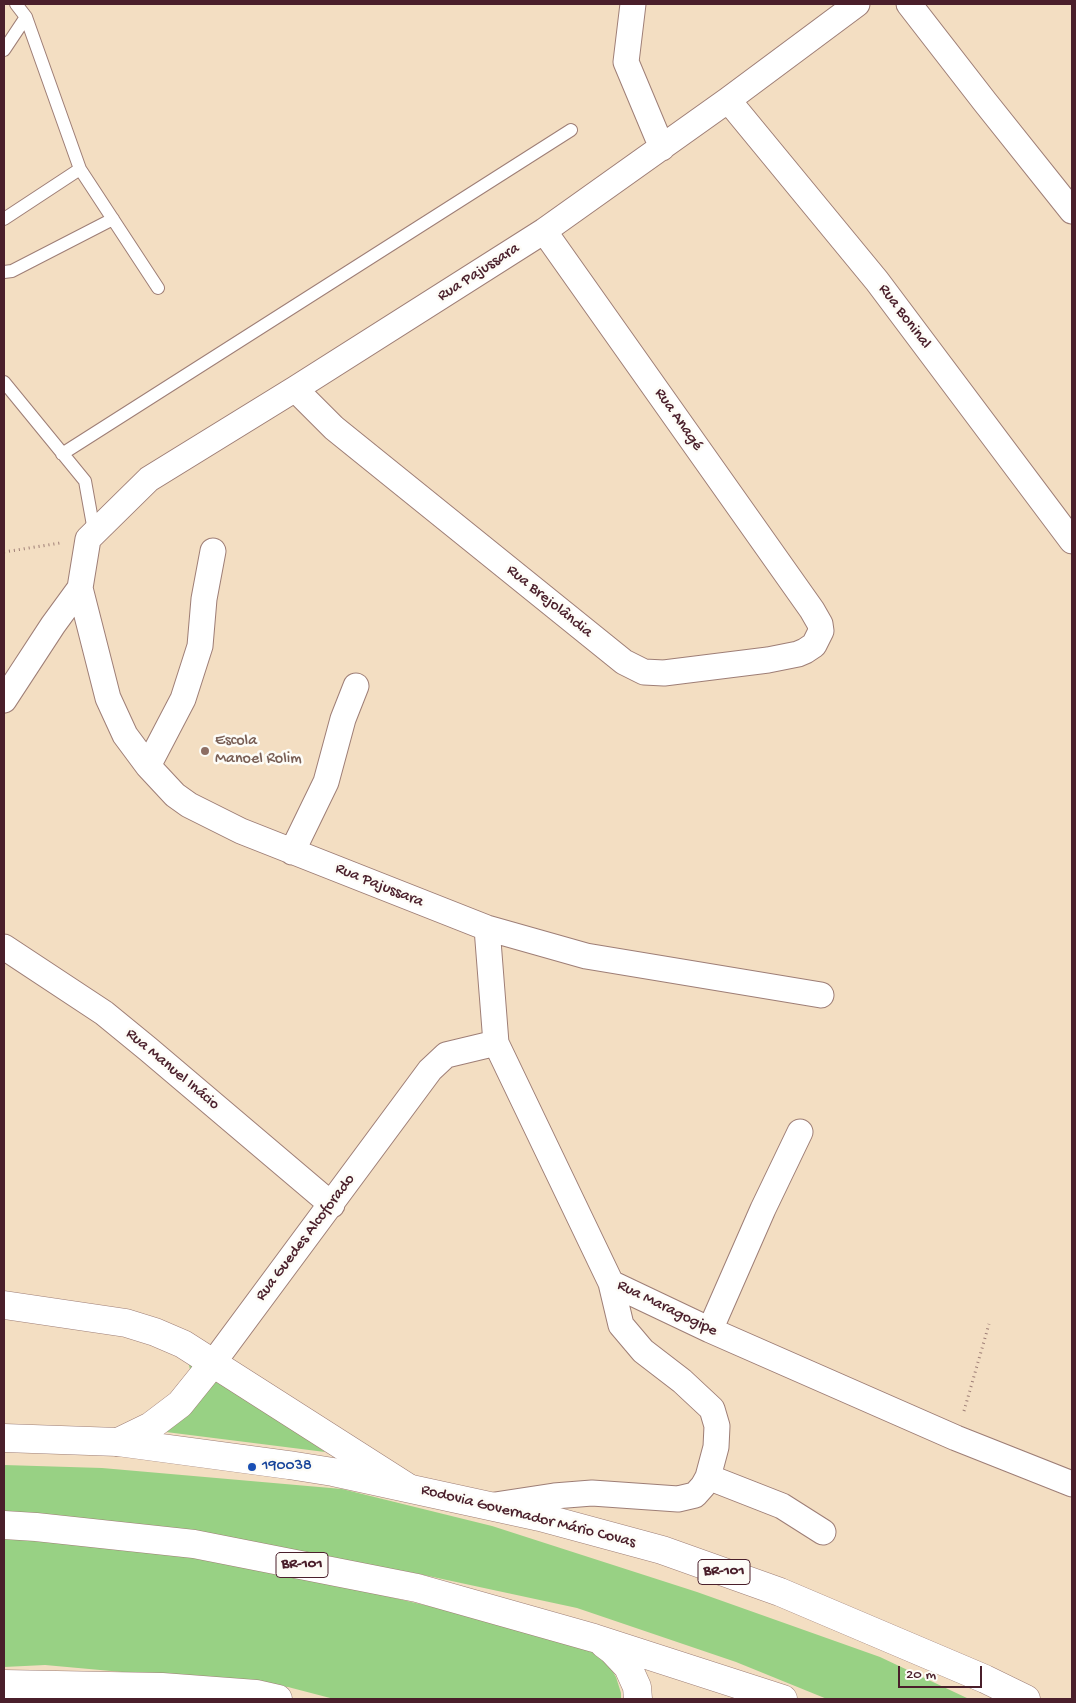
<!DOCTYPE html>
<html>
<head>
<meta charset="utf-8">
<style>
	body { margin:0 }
	#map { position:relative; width:1076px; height:1703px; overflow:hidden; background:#f3dec2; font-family:"Gochi Hand",sans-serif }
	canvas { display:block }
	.frame { position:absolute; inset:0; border:5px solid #4a1f2b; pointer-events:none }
	.scale { position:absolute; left:898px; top:1666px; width:84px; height:22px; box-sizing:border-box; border:2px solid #4a1f2b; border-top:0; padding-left:6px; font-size:15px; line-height:18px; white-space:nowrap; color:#4a1f2b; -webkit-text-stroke:4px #fdfcf7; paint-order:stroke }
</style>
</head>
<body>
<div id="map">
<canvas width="1076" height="1703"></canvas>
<div class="frame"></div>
<div class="scale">20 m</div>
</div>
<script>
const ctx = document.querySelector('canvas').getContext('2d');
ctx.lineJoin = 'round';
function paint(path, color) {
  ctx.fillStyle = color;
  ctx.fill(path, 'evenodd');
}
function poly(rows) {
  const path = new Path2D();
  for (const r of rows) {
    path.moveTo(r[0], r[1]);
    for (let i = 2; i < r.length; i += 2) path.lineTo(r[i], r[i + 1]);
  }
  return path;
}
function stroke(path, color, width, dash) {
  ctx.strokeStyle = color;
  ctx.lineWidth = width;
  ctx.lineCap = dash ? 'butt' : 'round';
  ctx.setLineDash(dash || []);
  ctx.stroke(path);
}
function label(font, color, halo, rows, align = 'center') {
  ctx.font = font + ' "Gochi Hand",sans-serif';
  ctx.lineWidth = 5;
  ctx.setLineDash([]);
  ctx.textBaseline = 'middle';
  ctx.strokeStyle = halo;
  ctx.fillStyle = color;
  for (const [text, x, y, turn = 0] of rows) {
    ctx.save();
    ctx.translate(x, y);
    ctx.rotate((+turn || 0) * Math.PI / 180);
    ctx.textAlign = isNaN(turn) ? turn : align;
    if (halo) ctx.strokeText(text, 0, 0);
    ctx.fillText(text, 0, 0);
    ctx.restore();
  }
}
paint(poly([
	[185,1347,325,1452,158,1431,191,1374],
	[4,1465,102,1468,342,1489,492,1526,697,1592,880,1657,969,1699,827,1699,736,1662,577,1608,419,1574,178,1529,4,1513],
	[4,1529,185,1554,292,1574,548,1634,593,1650,607,1662,616,1677,621,1693,621,1699,334,1699,288,1687,45,1665,4,1667]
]), '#98d184');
const service = poly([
	[26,17,80,169],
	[4,50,26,17,16,4],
	[4,219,80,169,158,288],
	[4,272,12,271,113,219],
	[4,382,85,481,94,531],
	[62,454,571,130]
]);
const minor = poly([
	[633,4,626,62,662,148],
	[909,4,985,102,1072,211],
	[728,100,877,281,1072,541],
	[295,389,334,428,624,662,644,672,664,673,768,660,798,654,805,651,814,645,821,631,820,624,812,610,544,231],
	[80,588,108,698,125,735,148,766,175,795,189,805,241,831,487,928,586,956,821,995],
	[4,700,53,625,80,588,88,539,149,479,295,389,544,231,728,100,857,4],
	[148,766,183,699,200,646,204,599,213,551],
	[292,852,326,782,343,719,356,686],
	[487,928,496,1043,611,1283,621,1325,643,1351,682,1381,712,1409,717,1426,716,1447,708,1477,703,1486,695,1495,678,1499,592,1493,554,1496,495,1505],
	[4,947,104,1013,148,1049,332,1205],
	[611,1283,710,1330,956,1438,1072,1484],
	[710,1330,763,1209,800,1132],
	[213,1363,430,1070,446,1055,496,1043],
	[708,1477,782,1506,823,1532]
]);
const tertiary = poly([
	[4,1305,126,1323,155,1332,183,1344,407,1487],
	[118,1442,151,1426,180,1404,213,1363],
	[4,1684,162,1687,256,1694,278,1699]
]);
const trunk = poly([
	[4,1438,118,1442,289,1465,333,1472,540,1517,662,1550,780,1592,985,1679,1026,1699],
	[4,1525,36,1527,194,1544,417,1588,594,1638,783,1699],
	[604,1644,612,1650,628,1667,637,1687,638,1699]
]);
stroke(service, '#9e7e76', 14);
stroke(minor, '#9e7e76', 27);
stroke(tertiary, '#9e7e76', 29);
stroke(trunk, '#9e7e76', 29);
stroke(poly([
	[4,552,60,543],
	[964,1411,989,1324]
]), '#9e7e76', 3, [1, 4]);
stroke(service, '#fff', 12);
stroke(minor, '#fff', 25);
stroke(tertiary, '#fff', 28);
stroke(trunk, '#fff', 28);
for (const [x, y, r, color] of [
	[205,751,5,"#8d6e63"],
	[252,1467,5,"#1a4fb4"]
]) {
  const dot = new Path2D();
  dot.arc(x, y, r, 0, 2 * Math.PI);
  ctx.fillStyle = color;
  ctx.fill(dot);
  stroke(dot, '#fdfcf7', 2);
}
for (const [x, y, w] of [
	[302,1565,52],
	[724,1572,52]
]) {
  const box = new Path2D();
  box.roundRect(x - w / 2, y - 12.5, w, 25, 4);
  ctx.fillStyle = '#fdfcf7';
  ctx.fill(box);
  stroke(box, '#4a1f2b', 1);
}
label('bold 15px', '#4a1f2b', null, [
	["BR-101",302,1565],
	["BR-101",724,1572]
]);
label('16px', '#4a1f2b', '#fdfcf7', [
	["Rua Pajussara",479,273,-33],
	["Rua Boninal",904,317,53],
	["Rua Anagé",678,420,55],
	["Rua Brejolândia",549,602,39],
	["Rua Pajussara",379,886,22],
	["Rua Manuel Inácio",172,1070,40],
	["Rua Guedes Alcoforado",306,1238,-53],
	["Rua Maragogipe",667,1309,26],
	["Rodovia Governador Mário Covas",528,1517,14]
]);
label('16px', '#785e54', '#fdfcf7', [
	["Escola",215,742],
	["Manoel Rolim",215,760]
], 'left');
label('16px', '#164399', '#fdfcf7', [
	["190038",262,1467]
], 'left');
</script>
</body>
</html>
